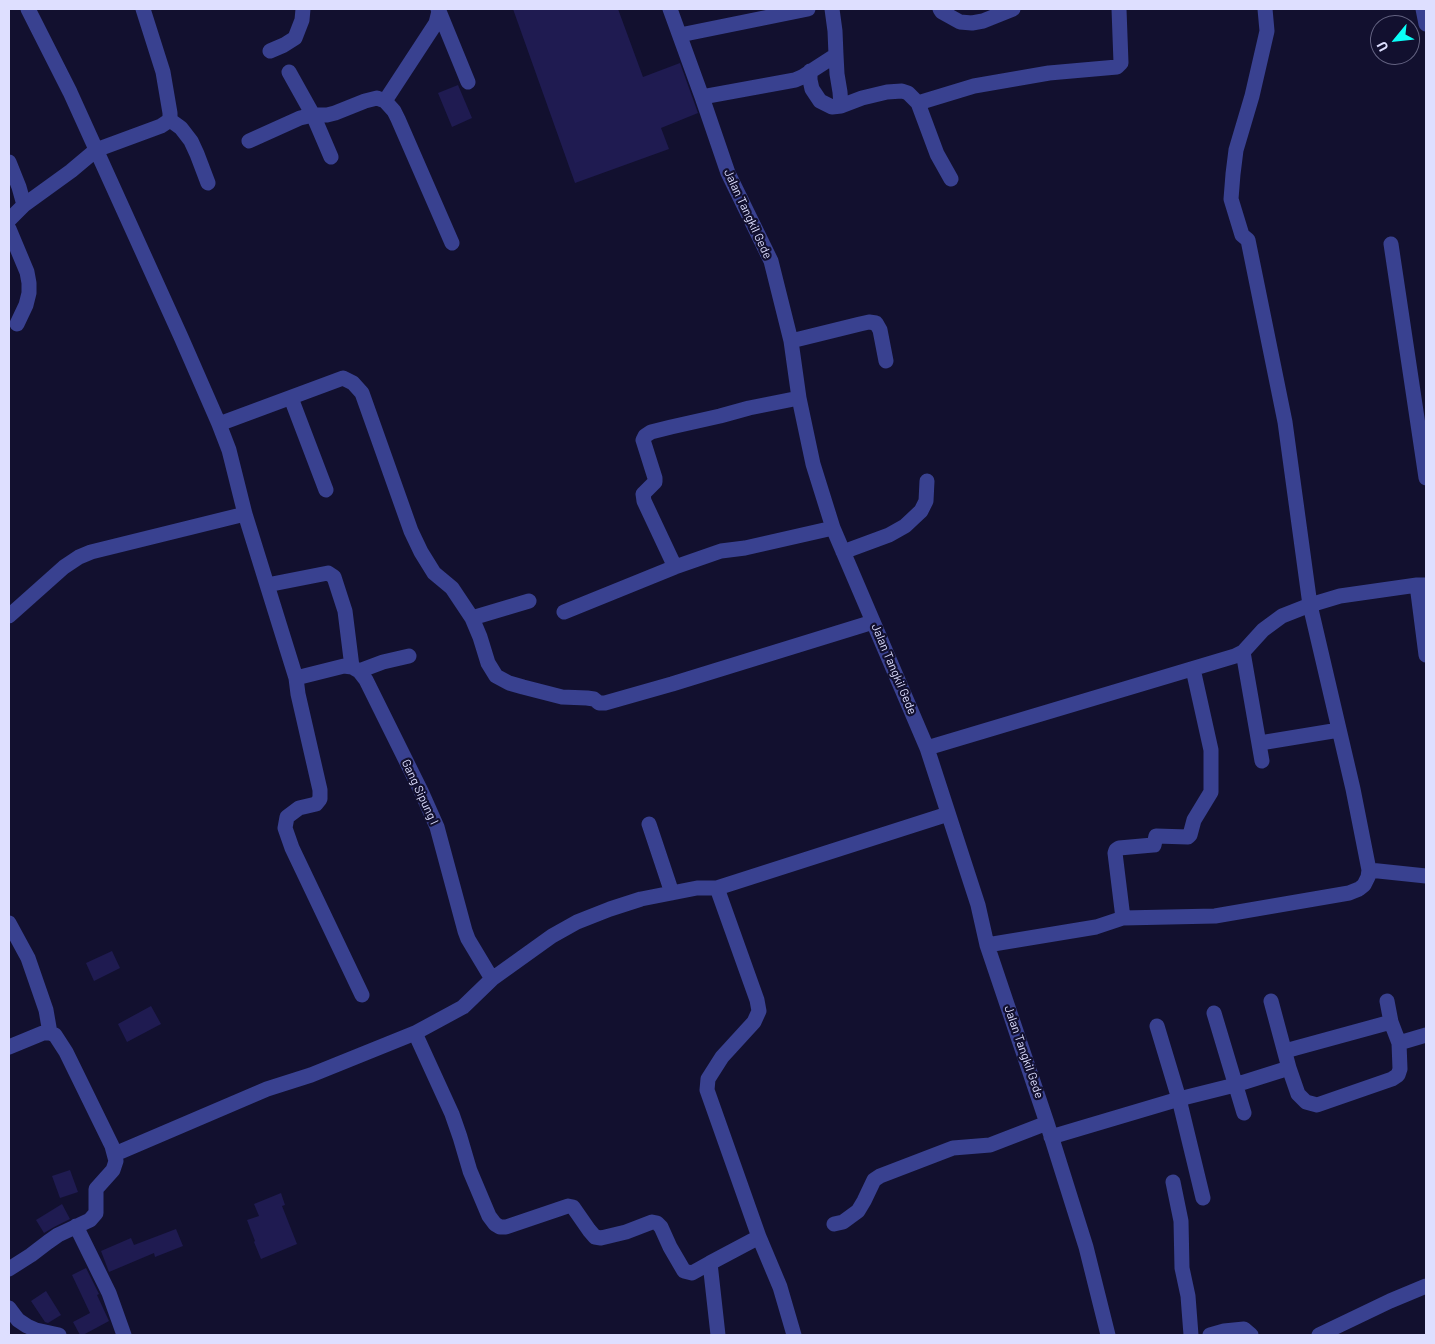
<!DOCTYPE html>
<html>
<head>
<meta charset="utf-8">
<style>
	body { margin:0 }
	#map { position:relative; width:1435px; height:1344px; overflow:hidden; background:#12102f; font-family:Barlow,sans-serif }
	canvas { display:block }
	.frame { position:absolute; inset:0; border:10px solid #dedfff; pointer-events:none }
	.north { position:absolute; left:1370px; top:15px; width:50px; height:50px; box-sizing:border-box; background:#12102f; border:1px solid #646382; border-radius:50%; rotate:242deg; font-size:14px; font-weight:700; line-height:20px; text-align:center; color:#dedfff }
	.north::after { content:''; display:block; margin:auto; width:18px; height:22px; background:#0afff8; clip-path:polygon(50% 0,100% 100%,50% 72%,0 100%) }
</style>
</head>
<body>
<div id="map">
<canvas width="1435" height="1344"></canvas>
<div class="frame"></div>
<div class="north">U</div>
</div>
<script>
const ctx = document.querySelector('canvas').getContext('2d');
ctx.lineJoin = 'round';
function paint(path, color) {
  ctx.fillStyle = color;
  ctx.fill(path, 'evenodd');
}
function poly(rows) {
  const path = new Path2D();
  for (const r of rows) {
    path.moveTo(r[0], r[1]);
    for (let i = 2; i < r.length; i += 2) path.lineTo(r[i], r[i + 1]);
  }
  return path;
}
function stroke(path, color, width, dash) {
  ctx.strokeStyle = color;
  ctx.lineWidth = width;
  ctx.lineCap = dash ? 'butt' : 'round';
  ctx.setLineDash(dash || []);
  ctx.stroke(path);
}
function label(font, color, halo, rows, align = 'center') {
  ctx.font = font + ' Barlow,sans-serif';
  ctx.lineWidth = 4.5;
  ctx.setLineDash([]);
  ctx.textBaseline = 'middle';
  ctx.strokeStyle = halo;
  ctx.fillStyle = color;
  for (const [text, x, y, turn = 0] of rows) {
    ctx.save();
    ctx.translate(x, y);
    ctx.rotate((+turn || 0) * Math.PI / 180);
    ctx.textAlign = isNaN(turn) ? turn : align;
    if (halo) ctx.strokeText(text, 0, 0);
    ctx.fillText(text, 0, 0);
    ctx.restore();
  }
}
paint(poly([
	[513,9,618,9,643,77,680,63,698,113,661,128,669,149,575,183],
	[458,85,472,118,452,127,438,93],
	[112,951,120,968,94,981,86,963],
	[151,1006,161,1024,127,1042,118,1024],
	[70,1170,78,1192,60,1198,52,1176],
	[281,1193,285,1205,282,1206,297,1244,261,1259,254,1242,255,1241,247,1220,259,1216,254,1204],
	[62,1204,70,1219,54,1227,44,1233,36,1220],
	[176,1229,183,1246,155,1257,154,1253,109,1272,101,1251,131,1238,134,1245],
	[86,1268,99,1294,97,1295,109,1321,83,1335,80,1335,73,1322,90,1313,72,1275],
	[46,1291,61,1315,48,1323,45,1322,31,1301]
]), '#1f1b51');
stroke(poly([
	[28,9,70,92,181,337,219,424,229,450,245,514,296,678,298,694,320,790,320,799,316,804,299,808,287,817,285,828,292,848,362,995],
	[438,9,439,11,436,23,385,101,394,111,398,119,452,243],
	[670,9,702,97,728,173,771,261,791,341,799,398,813,464,833,528,927,748,978,905,987,945,1047,1123,1086,1247,1108,1335],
	[940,9,942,12,960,22,972,23,983,21,1013,9],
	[1423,9,1426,24],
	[439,11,468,82],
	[680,35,808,9],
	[270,51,284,45,295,38,302,20,303,9],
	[836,55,837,74,840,92,841,106,862,98,887,92,902,91,908,93,918,103,937,154,951,179],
	[810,71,810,80,812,89,820,101,832,107,841,106],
	[289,72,313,115,331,157],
	[702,97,795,80,802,77,836,55,835,31,832,9],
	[918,103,974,86,1049,73,1117,67,1121,63,1119,9],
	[170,120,181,128,191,141,197,154,208,183],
	[249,141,300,118,313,115,327,115,335,113,365,101,377,98,385,101],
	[9,162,19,187,24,205],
	[9,220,24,205,71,171,96,150,161,126,170,120,170,113,163,72,143,9],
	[9,229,27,272,29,283,29,293,26,305,17,324],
	[1391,244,1426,478],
	[791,341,860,324,869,322,876,323,880,330,886,361],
	[291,398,326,490],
	[219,424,343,378,353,383,362,393,411,531,421,552,434,573,452,588,472,618,480,637,488,663,496,676,509,683,523,687,562,697,587,698,594,699,599,703,605,703,672,684,873,622],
	[843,552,889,535,905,526,921,511,926,501,927,481],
	[675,567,644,501,643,494,655,482,655,478,643,440,645,436,651,432,671,427,720,416,749,408,799,398],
	[267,585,328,573,334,577,345,611,352,667],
	[1417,585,1426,655],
	[564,612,675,567,721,551,745,548,833,528],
	[9,616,64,567,79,557,91,552,245,514],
	[472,618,529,601],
	[1243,652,1262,761],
	[359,671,383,662,409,656],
	[296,678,344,666,352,667,359,671,366,680,421,791,437,827,465,931,468,939,492,979],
	[1260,743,1339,730],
	[927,748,1235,656,1243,652,1263,630,1282,616,1310,605,1340,596,1417,585,1426,585],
	[649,824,672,893],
	[1369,870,1426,876],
	[717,888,757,1000,759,1011,754,1022,722,1057,708,1079,707,1090,759,1237,780,1287,794,1335],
	[1123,918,1215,916,1349,893,1359,889,1364,885,1368,877,1369,870,1353,789,1310,605,1285,422,1248,240,1242,235,1231,199,1233,174,1236,150,1252,96,1267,31,1265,9],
	[9,923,28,958,46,1010,50,1033,55,1035,66,1052,112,1146,116,1161,113,1170,96,1189,96,1213,90,1220,58,1235,48,1242,31,1255,9,1269],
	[987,945,1096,927,1123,918,1115,853,1116,850,1119,848,1153,845,1154,845,1156,836,1188,837,1190,835,1194,820,1211,792,1211,750,1193,669],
	[1271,1001,1289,1068,1298,1094,1306,1102,1317,1105,1392,1079,1398,1075,1400,1069,1399,1043,1391,1022,1387,1001],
	[1214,1013,1244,1113],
	[1157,1026,1179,1099,1203,1198],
	[415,1033,452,1114,460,1137,470,1171,489,1216,495,1224,500,1227,506,1227,568,1206,573,1207,589,1230,595,1237,601,1238,626,1232,652,1222,657,1223,661,1227,670,1247,684,1271,692,1273,710,1263],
	[1399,1043,1426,1035],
	[9,1047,43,1033,50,1033],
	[1285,1051,1391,1022],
	[1051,1137,1179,1099,1235,1085,1289,1068],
	[115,1154,267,1089,311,1075,415,1033,463,1007,492,979,552,936,577,922,610,909,641,899,697,888,717,888,948,814],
	[1173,1182,1181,1221,1182,1268,1188,1296,1191,1335],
	[834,1224,843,1222,858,1211,864,1201,874,1180,880,1176,953,1148,990,1145,1047,1123],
	[76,1226,109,1293,124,1335],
	[9,1308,18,1320,27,1326,36,1330,59,1335],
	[718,1335,710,1263,759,1237],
	[1210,1335,1224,1331,1244,1329,1251,1335],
	[1319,1335,1390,1301,1426,1286]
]), '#394190', 15);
label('12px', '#dedfff', '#12102f', [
	["Jalan Tangkil Gede",748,214,65],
	["Jalan Tangkil Gede",894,669,67],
	["Gang Sipung I",420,792,65],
	["Jalan Tangkil Gede",1024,1052,71]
]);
</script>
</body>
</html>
